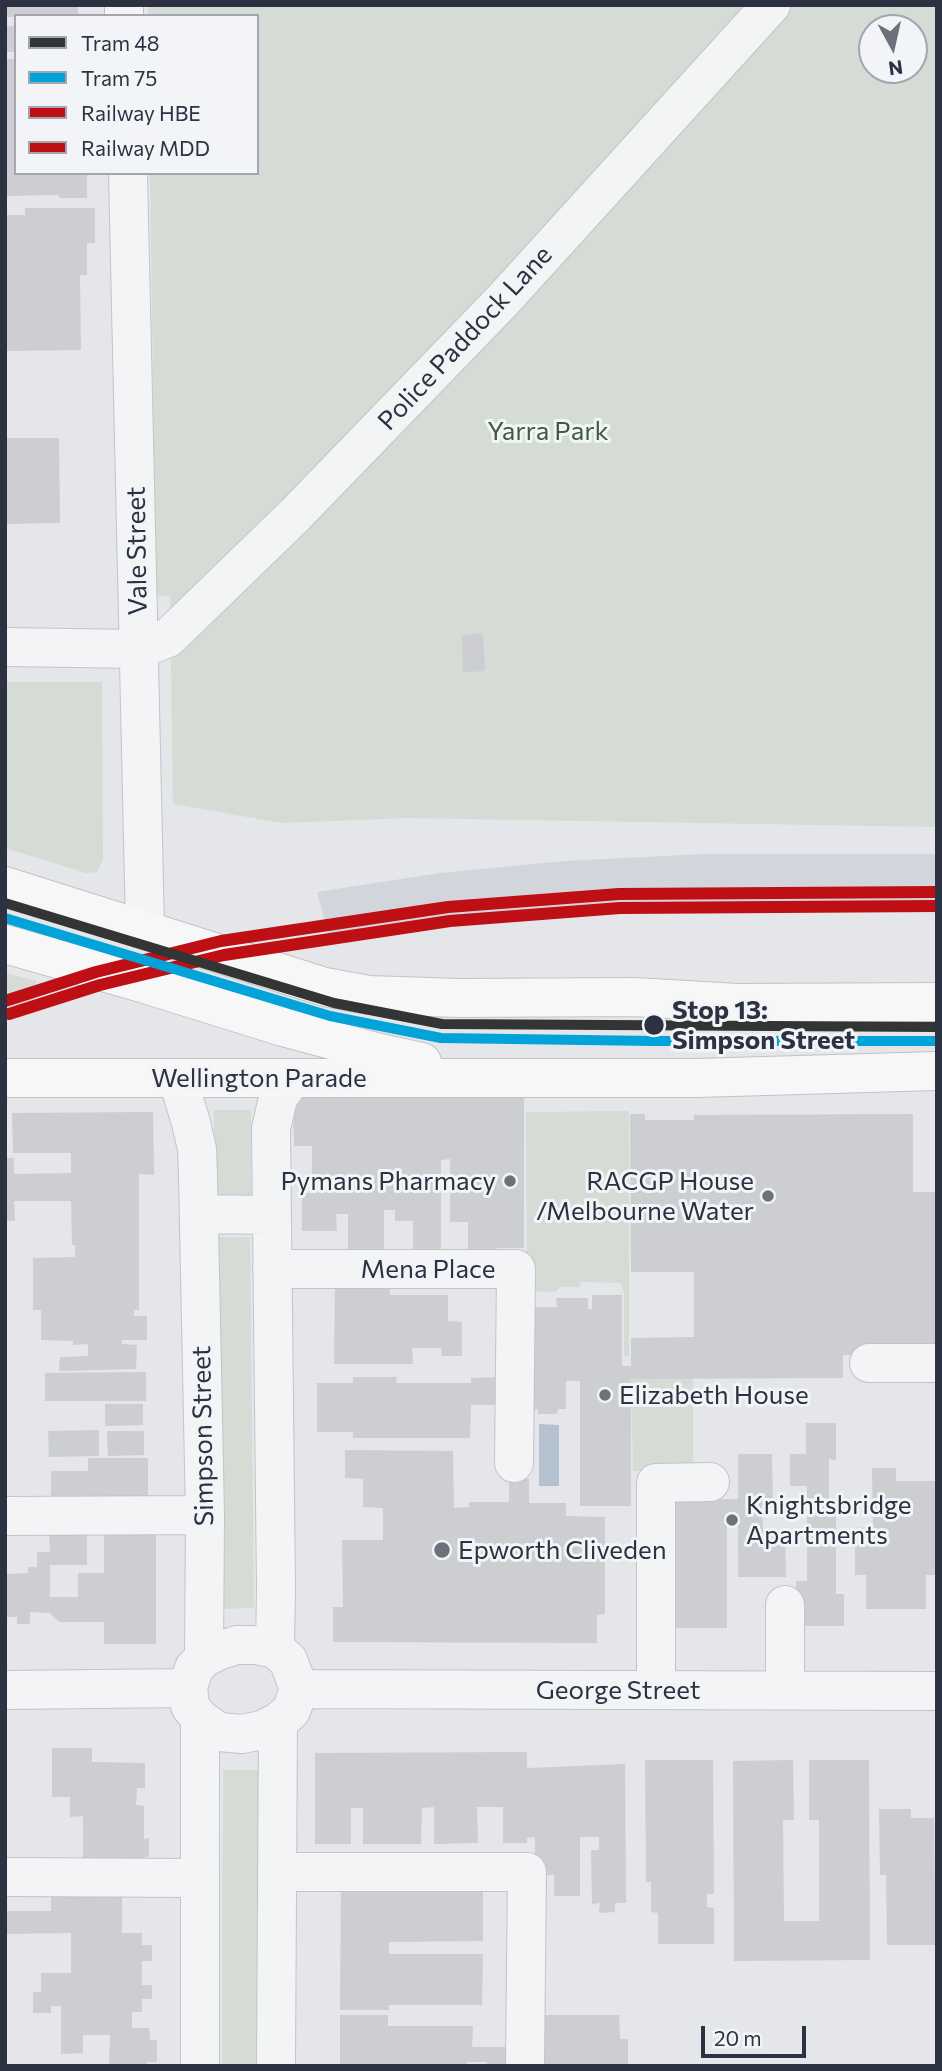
<!DOCTYPE html>
<html>
<head>
<meta charset="utf-8">
<style>
	body { margin:0 }
	#map { position:relative; width:942px; height:2071px; overflow:hidden; background:#e4e6e9; font-family:Commissioner,sans-serif }
	canvas { display:block }
	.frame { position:absolute; inset:0; border:7px solid #2c3241; pointer-events:none }
	.legend { position:absolute; left:14px; top:14px; width:245px; height:161px; box-sizing:border-box; background:#f2f4f7; border:2px solid #a3a6ae; margin:0; padding:9px 12px; list-style:none; font-size:21px; color:#2c3241 }
	.legend li { display:flex; align-items:center; gap:14px; height:35px }
	.legend b { width:35px; border:2px solid #a3a6ae }
	.north { position:absolute; left:858px; top:14px; width:70px; height:70px; box-sizing:border-box; background:#f2f4f7; border:2px solid #a3a6ae; border-radius:50%; rotate:172deg; font-size:19px; font-weight:700; line-height:28px; text-align:center; color:#2c3241 }
	.north::after { content:''; display:block; margin:auto; width:24px; height:32px; background:#6c717c; clip-path:polygon(50% 0,100% 100%,50% 72%,0 100%) }
	.scale { position:absolute; left:701px; top:2026px; width:105px; height:32px; box-sizing:border-box; border:4px solid #2c3241; border-top:0; padding-left:9px; font-size:21px; line-height:24px; white-space:nowrap; color:#2c3241; -webkit-text-stroke:5px #f2f4f7; paint-order:stroke }
</style>
</head>
<body>
<div id="map">
<canvas width="942" height="2071"></canvas>
<div class="frame"></div>
<ul class="legend">
<li><b style="height:9px;background:#333434"></b>Tram 48</li>
<li><b style="height:9px;background:#02a3d8"></b>Tram 75</li>
<li><b style="height:9px;background:#be1014"></b>Railway HBE</li>
<li><b style="height:9px;background:#be1014"></b>Railway MDD</li>
</ul>
<div class="north">N</div>
<div class="scale">20 m</div>
</div>
<script>
const ctx = document.querySelector('canvas').getContext('2d');
ctx.lineJoin = 'round';
function paint(path, color) {
  ctx.fillStyle = color;
  ctx.fill(path, 'evenodd');
}
function poly(rows) {
  const path = new Path2D();
  for (const r of rows) {
    path.moveTo(r[0], r[1]);
    for (let i = 2; i < r.length; i += 2) path.lineTo(r[i], r[i + 1]);
  }
  return path;
}
function stroke(path, color, width, dash) {
  ctx.strokeStyle = color;
  ctx.lineWidth = width;
  ctx.lineCap = dash ? 'butt' : 'round';
  ctx.setLineDash(dash || []);
  ctx.stroke(path);
}
function label(font, color, halo, rows, align = 'center') {
  ctx.font = font + ' Commissioner,sans-serif';
  ctx.lineWidth = 6;
  ctx.setLineDash([]);
  ctx.textBaseline = 'middle';
  ctx.strokeStyle = halo;
  ctx.fillStyle = color;
  for (const [text, x, y, turn = 0] of rows) {
    ctx.save();
    ctx.translate(x, y);
    ctx.rotate((+turn || 0) * Math.PI / 180);
    ctx.textAlign = isNaN(turn) ? turn : align;
    if (halo) ctx.strokeText(text, 0, 0);
    ctx.fillText(text, 0, 0);
    ctx.restore();
  }
}
paint(poly([
	[704,854,937,854,937,907,628,908,494,913,329,936,317,892,440,873,564,861]
]), '#d3d5dc');
paint(poly([
	[148,5,937,5,937,827,406,818,282,823,173,804,170,596,156,595,150,173,257,173,257,16,148,16],
	[872,28,914,28,914,70,872,70],
	[5,682,102,682,103,860,97,872,86,873,5,848],
	[5,973,37,981,33,1004,5,1006],
	[214,1110,251,1110,251,1202,214,1201],
	[629,1111,629,1356,624,1356,624,1293,621,1283,581,1282,579,1287,560,1287,555,1292,527,1291,526,1112],
	[215,1237,250,1237,254,1608,218,1609],
	[693,1372,693,1471,633,1471,631,1380,638,1373],
	[223,1770,262,1770,261,2066,222,2066]
]), '#d4dcd5');
paint(poly([
	[539,1424,559,1425,559,1486,539,1486]
]), '#b4c1d1');
paint(poly([
	[5,5,78,5,78,16,5,17],
	[5,26,16,26,16,52,5,52],
	[5,59,16,59,16,173,87,173,87,198,59,198,59,195,5,196],
	[25,208,95,208,95,243,87,243,87,275,80,275,81,350,5,351,5,215,25,215],
	[5,438,59,438,60,523,5,524],
	[483,633,485,671,463,672,462,635],
	[524,1094,524,1248,497,1248,497,1257,468,1257,468,1222,450,1222,450,1159,441,1160,441,1263,413,1263,413,1221,395,1221,395,1210,384,1210,384,1263,348,1263,348,1214,336,1214,337,1231,302,1231,302,1193,312,1193,312,1146,294,1146,293,1095],
	[153,1112,154,1175,139,1174,139,1310,134,1310,134,1316,147,1316,147,1340,122,1340,122,1344,137,1345,136,1369,59,1371,60,1357,88,1356,88,1344,73,1345,73,1341,41,1340,41,1310,33,1310,33,1258,75,1257,75,1245,72,1245,71,1201,14,1201,15,1221,5,1221,5,1158,14,1158,14,1174,71,1173,71,1153,13,1153,12,1113],
	[630,1114,645,1114,645,1120,694,1120,694,1115,913,1114,913,1192,937,1192,937,1345,913,1355,843,1355,843,1378,631,1379,631,1506,580,1506,580,1381,566,1381,566,1409,558,1409,557,1414,538,1414,538,1409,532,1410,531,1307,557,1307,556,1298,588,1298,588,1309,592,1309,592,1295,622,1295,622,1366,631,1366,631,1338,694,1337,694,1272,631,1272],
	[335,1280,389,1280,390,1295,448,1295,448,1321,462,1322,462,1356,442,1356,441,1348,412,1348,413,1364,334,1364],
	[146,1372,146,1401,45,1401,45,1373],
	[353,1377,397,1377,396,1383,471,1383,471,1378,507,1377,507,1405,471,1405,470,1438,353,1438,353,1432,317,1432,317,1383,353,1383],
	[105,1404,143,1404,143,1425,105,1426],
	[806,1423,836,1423,836,1460,829,1459,829,1499,836,1500,836,1594,844,1594,844,1626,797,1626,796,1581,807,1581,807,1486,790,1486,790,1454,806,1454],
	[99,1430,99,1456,49,1457,48,1431],
	[107,1431,144,1431,144,1455,108,1456],
	[345,1450,453,1451,454,1508,469,1507,469,1502,509,1502,509,1479,529,1479,529,1503,566,1503,566,1516,605,1517,605,1614,597,1615,597,1643,333,1642,333,1607,343,1607,342,1540,383,1540,383,1508,363,1507,363,1479,345,1478],
	[738,1454,772,1454,773,1505,762,1505,763,1530,785,1530,786,1577,738,1577,738,1517,727,1517,727,1628,664,1628,664,1500,738,1499],
	[88,1458,148,1458,148,1501,51,1501,51,1471,88,1471],
	[872,1468,896,1468,896,1481,937,1481,937,1575,926,1575,926,1609,866,1609,866,1575,855,1575,855,1528,873,1527],
	[49,1532,87,1532,87,1565,50,1565,50,1597,78,1597,78,1573,104,1573,104,1532,156,1532,156,1644,104,1644,104,1622,59,1622,50,1613,30,1612,30,1624,17,1624,17,1617,5,1617,5,1574,28,1573,28,1567,37,1567,37,1552,50,1552],
	[52,1748,92,1748,92,1762,145,1763,145,1788,137,1788,136,1805,144,1806,144,1839,149,1838,149,1857,144,1857,144,1864,83,1863,83,1816,70,1817,70,1797,52,1797],
	[527,1752,527,1768,625,1764,626,1903,615,1903,615,1912,599,1913,600,1903,592,1904,591,1850,599,1850,599,1837,580,1837,580,1896,554,1896,554,1875,535,1875,535,1837,527,1838,527,1843,503,1843,503,1807,477,1807,478,1843,434,1844,434,1807,422,1808,421,1844,363,1844,363,1808,351,1808,351,1844,315,1844,315,1753],
	[645,1760,713,1760,714,1894,707,1894,707,1907,714,1908,714,1944,658,1944,658,1913,651,1912,651,1882,646,1882],
	[793,1760,794,1820,783,1820,784,1921,819,1921,819,1820,809,1820,809,1760,869,1760,870,1960,734,1961,733,1761],
	[879,1809,911,1809,911,1818,934,1818,936,1945,887,1945,886,1875,880,1875],
	[341,1880,483,1890,483,1941,389,1942,389,1954,483,1954,482,2005,389,2005,389,2010,340,2010],
	[51,1890,122,1890,122,1933,142,1933,142,1945,152,1945,152,1961,142,1961,142,1985,152,1985,152,1999,142,1999,142,2012,132,2012,132,2028,149,2028,150,2040,157,2040,157,2062,147,2062,147,2066,109,2066,110,2035,83,2035,83,2053,61,2054,61,2006,51,2006,51,2013,33,2013,33,1992,41,1992,41,1973,71,1973,71,1933,5,1934,5,1911,51,1911],
	[340,2015,388,2015,388,2026,473,2026,472,2047,511,2047,511,2066,487,2066,487,2062,467,2062,467,2066,340,2066],
	[539,2015,619,2015,620,2039,628,2039,628,2066,539,2066]
]), '#ccced1');
const minor = poly([
	[124,5,124,16],
	[128,173,145,928],
	[5,647,140,649,168,638,295,515,504,299,771,5],
	[178,1079,191,1123,197,1149,198,1176,205,1515,204,1658],
	[199,1214,271,1215],
	[272,1269,516,1269,514,1463],
	[869,1363,937,1363],
	[5,1516,205,1515],
	[237,1645,256,1645,275,1649,288,1660,299,1689,291,1711,278,1722,262,1730,242,1734,219,1732,200,1719,190,1706,188,1688,194,1668,204,1658,218,1651,237,1645],
	[275,1649,276,1588,271,1129,278,1098,288,1084,295,1078],
	[299,1689,937,1691],
	[5,1690,188,1688],
	[656,1690,656,1483,710,1482],
	[785,1690,785,1605],
	[200,1719,200,2066],
	[277,1872,527,1872,525,2066],
	[5,1877,200,1878],
	[276,2066,278,1722]
]);
const major = poly([
	[5,886,325,987,369,995,459,998,634,997,738,1003,937,1002],
	[5,944,145,984,283,1027,376,1052,422,1062],
	[5,1078,697,1078,937,1071]
]);
stroke(minor, '#c2c4c7', 40);
stroke(major, '#c1c3c6', 40);
stroke(minor, '#f3f4f5', 38);
stroke(major, '#f7f7f7', 38);
stroke(poly([
	[5,1001,96,972,221,941,448,907,619,894,937,892]
]), '#be1014', 12);
stroke(poly([
	[9,1014,100,985,224,955,450,921,620,908,937,906]
]), '#be1014', 12);
stroke(poly([
	[5,903,334,1003,442,1024,937,1027]
]), '#333434', 10);
stroke(poly([
	[5,918,330,1016,441,1038,654,1041,937,1041]
]), '#02a3d8', 10);
for (const [x, y, r, color] of [
	[654,1025,11,"#2c3241"],
	[510,1181,7,"#6c717c"],
	[768,1196,7,"#6c717c"],
	[605,1395,7,"#6c717c"],
	[732,1520,7,"#6c717c"],
	[442,1550,9,"#6c717c"]
]) {
  const dot = new Path2D();
  dot.arc(x, y, r, 0, 2 * Math.PI);
  ctx.fillStyle = color;
  ctx.fill(dot);
  stroke(dot, '#f2f4f7', 2.5);
}
label('26px', '#2c3241', '#f2f4f7', [
	["Police Paddock Lane",465,338,-47],
	["Vale Street",137,551,-91],
	["Wellington Parade",259,1078],
	["Mena Place",428,1269],
	["Simpson Street",203,1436,-91],
	["George Street",618,1690]
]);
label('26px', '#3e5c3a', '#f2f4f7', [
	["Yarra Park",548,431]
]);
label('bold 26px', '#2c3241', '#f2f4f7', [
	["Stop 13:",672,1010],
	["Simpson Street",672,1040]
], 'left');
label('26px', '#2c3241', '#f2f4f7', [
	["Pymans Pharmacy",496,1181,"right"],
	["RACGP House",754,1181,"right"],
	["/Melbourne Water",754,1211,"right"],
	["Elizabeth House",619,1395],
	["Knightsbridge",746,1505],
	["Apartments",746,1535],
	["Epworth Cliveden",458,1550]
], 'left');
</script>
</body>
</html>
